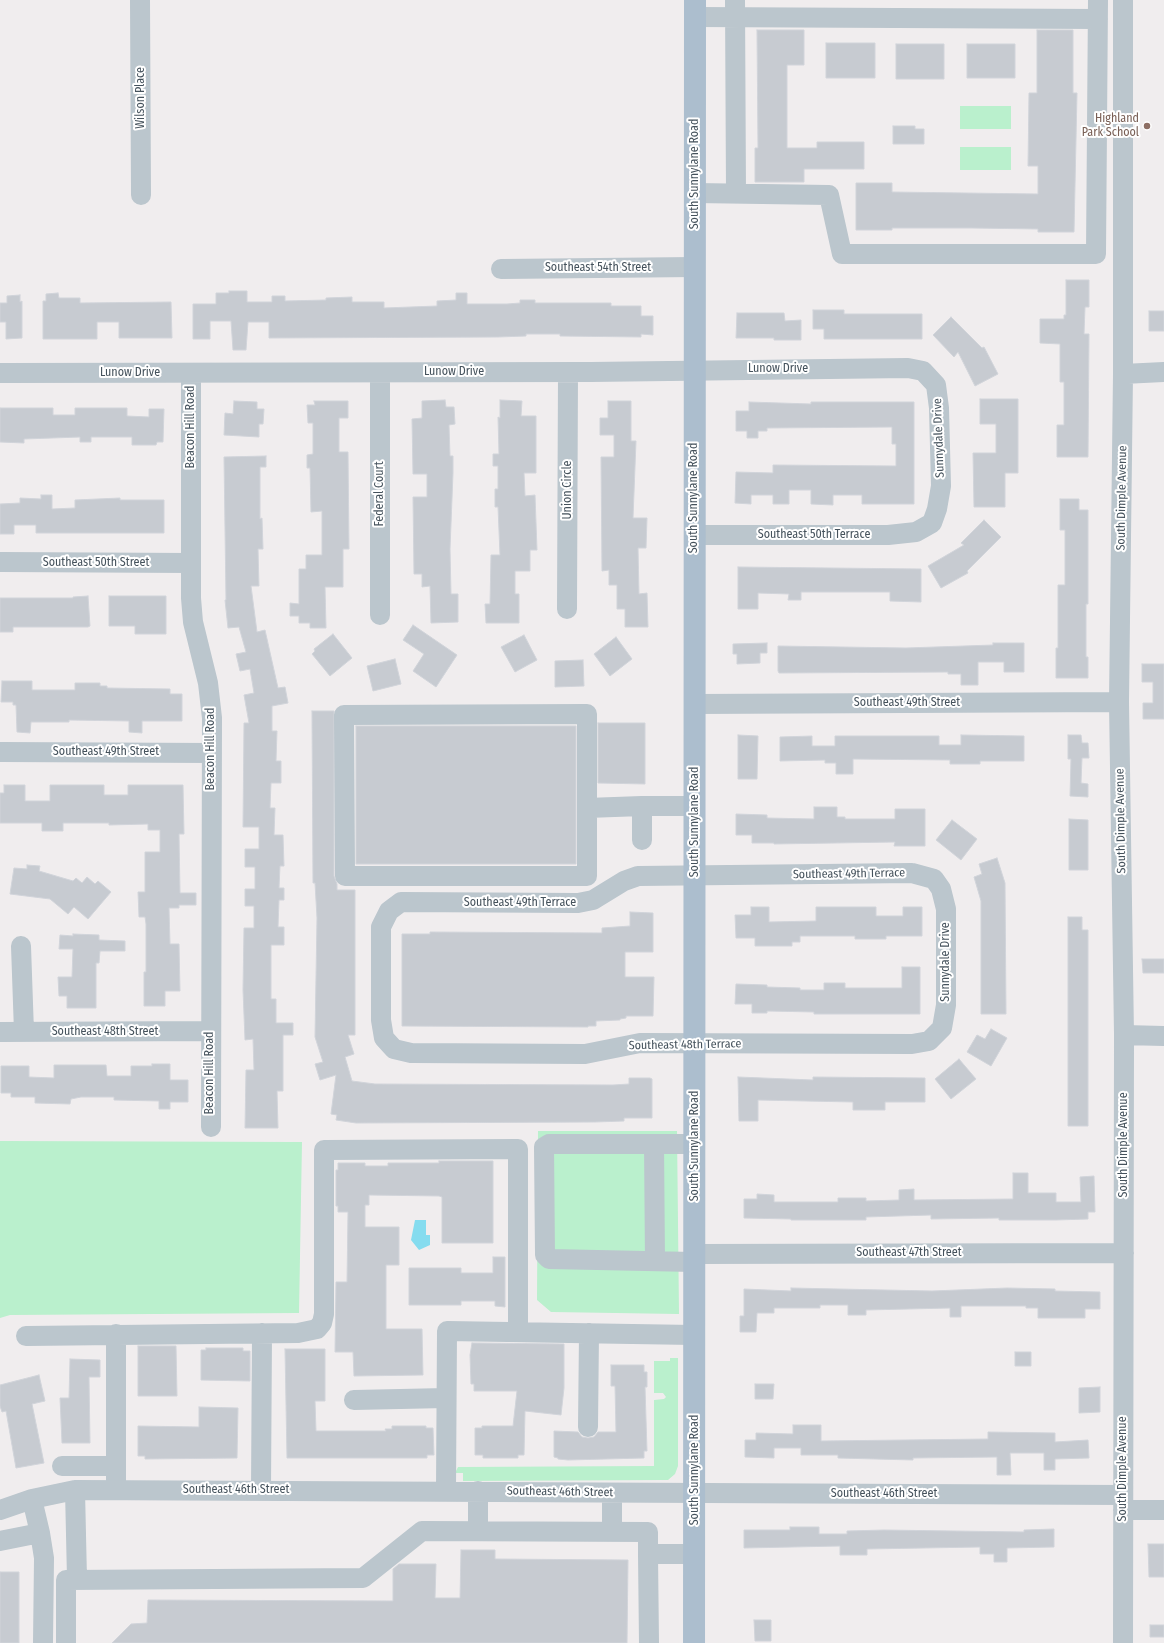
<!DOCTYPE html>
<html>
<head>
<meta charset="utf-8">
<style>
	body { margin:0 }
	canvas { display:block; background:#f0edee }
</style>
</head>
<body>
<canvas width="1164" height="1643"></canvas>
<script>
const ctx = document.querySelector('canvas').getContext('2d');
ctx.lineJoin = 'round';
function paint(path, color) {
  ctx.fillStyle = color;
  ctx.fill(path, 'evenodd');
}
function poly(rows) {
  const path = new Path2D();
  for (const r of rows) {
    path.moveTo(r[0], r[1]);
    for (let i = 2; i < r.length; i += 2) path.lineTo(r[i], r[i + 1]);
  }
  return path;
}
function stroke(path, color, width, dash) {
  ctx.strokeStyle = color;
  ctx.lineWidth = width;
  ctx.lineCap = dash ? 'butt' : 'round';
  ctx.setLineDash(dash || []);
  ctx.stroke(path);
}
function label(font, color, halo, rows, align = 'center') {
  ctx.font = font + ' "Fira Sans Condensed",sans-serif';
  ctx.lineWidth = 4;
  ctx.setLineDash([]);
  ctx.textBaseline = 'middle';
  ctx.strokeStyle = halo;
  ctx.fillStyle = color;
  for (const [text, x, y, turn = 0] of rows) {
    ctx.save();
    ctx.translate(x, y);
    ctx.rotate((+turn || 0) * Math.PI / 180);
    ctx.textAlign = isNaN(turn) ? turn : align;
    if (halo) ctx.strokeText(text, 0, 0);
    ctx.fillText(text, 0, 0);
    ctx.restore();
  }
}
paint(poly([
	[960,106,1011,106,1011,129,960,129],
	[960,147,1011,147,1011,170,960,170],
	[538,1131,677,1131,679,1314,551,1312,537,1300],
	[0,1141,302,1142,299,1313,10,1315,0,1318],
	[670,1358,678,1358,678,1466,675,1474,668,1480,463,1481,463,1473,455,1473,458,1467,654,1466,654,1400,664,1399,666,1397,663,1393,654,1393,654,1361,670,1361]
]), '#baf0cd');
paint(poly([
	[415,1220,426,1220,426,1235,430,1235,430,1245,419,1250,411,1240]
]), '#85dcef');
const building = poly([
	[757,30,804,30,804,65,787,65,787,148,817,148,817,142,864,142,864,169,804,169,804,182,755,182,755,148,758,148,757,30],
	[1037,30,1073,30,1073,93,1077,93,1074,232,1038,232,1038,229,972,228,892,228,892,230,856,230,856,183,892,183,892,192,1038,194,1038,166,1028,166,1029,93,1037,93,1037,30],
	[826,43,875,43,875,78,826,78,826,43],
	[896,44,944,44,944,79,896,79,896,44],
	[967,44,1015,44,1015,78,967,78,967,44],
	[893,126,915,126,915,129,924,129,924,144,893,144,893,126],
	[1066,280,1089,280,1089,307,1085,307,1084,334,1089,334,1088,457,1057,457,1057,425,1064,425,1064,382,1060,382,1060,344,1040,343,1040,319,1064,319,1064,315,1066,315,1066,280],
	[229,291,247,291,247,302,272,302,272,296,285,296,285,301,326,300,326,298,352,297,352,302,384,302,384,308,437,306,437,301,456,300,456,293,467,293,467,304,507,304,520,303,520,300,535,300,535,303,611,303,611,306,641,306,641,316,653,316,653,335,641,334,641,337,560,336,560,334,526,334,526,336,498,337,269,338,269,322,248,322,246,350,233,350,231,321,210,321,210,339,193,339,193,304,216,304,216,293,229,293,229,291],
	[58,293,59,298,80,298,80,303,171,302,172,338,119,338,119,322,97,322,97,339,43,339,43,301,46,301,46,294,58,293],
	[20,295,20,302,22,301,22,338,6,339,6,322,0,322,0,303,7,303,7,296,20,295],
	[813,310,844,310,844,314,922,314,922,339,824,339,824,329,813,329,813,310],
	[1149,311,1164,311,1164,331,1149,331,1149,311],
	[737,313,784,313,785,321,801,320,801,340,774,340,774,338,736,338,737,313],
	[951,317,982,348,984,347,998,374,975,386,958,352,954,357,933,335,951,317],
	[980,399,1018,399,1018,473,1005,473,1005,507,974,507,973,453,996,453,996,424,980,424,980,399],
	[445,400,446,407,454,407,455,424,449,425,450,456,453,456,453,473,450,549,451,594,458,594,458,622,431,623,430,586,422,587,422,574,414,574,413,497,427,497,427,474,413,474,412,419,422,418,422,401,445,400],
	[500,400,522,401,521,416,536,416,536,473,524,473,525,496,535,495,537,550,530,550,530,571,515,571,515,594,519,594,519,623,486,623,485,604,490,604,491,555,500,555,498,507,495,507,495,489,498,489,498,466,493,466,493,454,499,454,498,417,500,418,500,400],
	[234,401,257,402,257,409,264,409,263,424,259,424,259,437,224,435,225,413,233,414,234,401],
	[314,401,348,401,348,418,339,418,339,452,348,452,349,549,343,549,343,587,325,587,326,628,310,628,310,623,299,623,299,616,290,616,290,603,299,604,299,569,306,569,306,555,322,555,322,511,311,512,310,468,307,468,307,455,313,454,313,423,308,423,307,405,315,405,314,401],
	[608,401,631,401,631,441,636,441,633,518,647,518,646,548,638,548,639,594,647,593,648,627,625,627,625,609,617,609,617,585,609,585,609,570,602,571,601,457,614,457,614,435,600,435,600,418,608,418,608,401],
	[749,402,811,404,811,402,914,402,914,504,862,504,862,495,833,495,833,505,811,504,811,490,789,490,789,504,773,504,773,495,751,495,751,504,735,503,736,472,773,473,773,465,896,466,896,444,892,444,892,427,767,428,767,431,758,431,758,438,747,438,747,431,736,431,736,411,749,411,749,402],
	[0,408,53,408,53,415,75,415,75,408,127,408,127,416,149,417,149,409,164,409,163,442,157,442,156,445,132,445,132,437,91,437,91,442,80,442,80,437,24,439,24,443,0,442,0,408],
	[266,456,266,467,260,467,260,519,262,518,263,549,258,549,259,586,251,586,257,632,265,630,278,688,285,687,288,703,272,706,272,731,277,731,276,761,281,761,281,783,271,783,270,808,275,808,274,835,283,835,284,866,280,866,279,888,284,888,284,900,279,900,278,927,284,927,284,945,271,945,271,999,276,999,276,1023,293,1023,293,1035,283,1035,283,1091,277,1091,278,1128,245,1128,246,1070,254,1070,253,1039,245,1040,243,990,244,928,254,928,254,906,245,906,245,889,255,889,255,867,245,867,245,849,259,849,259,827,243,827,244,723,249,723,244,695,254,693,250,669,240,671,236,654,246,652,239,627,228,628,225,600,226,600,224,457,266,456],
	[41,495,52,495,52,509,75,508,75,500,120,498,120,500,164,500,164,533,36,533,36,525,14,525,14,534,0,534,0,504,20,503,20,498,41,499,41,495],
	[1060,499,1079,499,1079,510,1088,510,1088,604,1086,604,1086,657,1088,657,1088,678,1056,678,1056,648,1058,648,1058,585,1065,585,1065,530,1060,530,1060,499],
	[984,520,1001,537,967,571,968,573,941,588,928,566,964,545,961,543,984,520],
	[738,567,921,569,921,602,890,601,890,592,801,592,801,600,788,600,789,594,758,593,758,609,738,609,738,567],
	[88,596,90,626,88,627,13,627,13,632,0,632,0,598,73,598,73,597,88,596],
	[109,596,166,596,166,634,135,634,135,626,109,626,109,596],
	[413,625,457,655,436,687,413,671,424,654,403,640,413,625],
	[333,634,352,658,330,676,312,654,315,651,314,649,333,634],
	[524,635,537,660,515,672,501,647,524,635],
	[616,637,632,659,610,676,594,654,616,637],
	[767,643,767,653,760,653,760,663,737,664,737,654,733,654,733,644,767,643],
	[993,643,1024,643,1024,672,1004,672,1004,662,978,662,978,685,961,685,961,674,948,674,948,672,779,673,778,671,778,646,906,648,993,645,993,643],
	[395,659,401,684,373,691,367,666,395,659],
	[583,660,584,686,555,687,555,661,583,660],
	[1142,664,1164,664,1164,719,1143,719,1143,703,1153,703,1153,682,1142,682,1142,664],
	[2,681,32,681,32,690,75,690,75,683,100,683,100,686,107,686,107,688,170,689,170,694,182,694,182,721,142,721,142,733,129,732,129,721,69,720,69,722,31,722,30,733,17,732,16,705,13,705,13,702,1,702,2,681],
	[312,711,334,711,334,876,337,884,337,890,355,890,355,1035,348,1035,354,1054,345,1057,352,1081,375,1084,613,1085,629,1084,629,1078,650,1078,652,1079,652,1118,624,1118,624,1121,595,1122,356,1123,336,1120,337,1115,331,1114,336,1075,320,1080,315,1064,323,1062,315,1037,317,918,315,883,313,883,312,711],
	[598,723,645,723,645,784,598,783,598,723],
	[356,726,576,726,576,864,356,864,356,726],
	[738,735,758,736,757,779,738,779,738,735],
	[961,735,1024,736,1024,761,980,761,980,764,950,764,950,760,853,759,853,774,836,774,836,763,825,763,825,760,780,761,780,737,812,736,812,746,835,746,835,736,939,736,939,745,961,745,961,735],
	[1068,735,1081,735,1082,743,1088,743,1089,758,1082,758,1081,783,1088,784,1088,797,1070,796,1071,759,1068,759,1068,735],
	[4,785,25,785,25,801,50,801,50,785,104,785,104,795,128,795,128,785,183,785,184,834,179,834,180,893,196,893,196,905,179,905,179,908,169,908,170,944,179,944,180,991,165,991,165,1006,144,1006,144,972,146,972,146,924,145,917,139,917,138,892,145,892,145,852,160,852,160,830,148,830,148,824,109,825,109,823,63,823,63,831,42,831,42,823,0,823,0,793,4,793,4,785],
	[814,807,837,807,837,817,845,817,845,819,895,819,895,809,925,809,925,846,894,846,895,842,774,844,774,843,752,843,752,835,736,835,736,814,767,815,767,818,814,819,814,807],
	[1069,819,1088,820,1088,870,1069,870,1069,819],
	[952,820,977,839,961,860,936,840,952,820],
	[997,858,1005,883,1006,1014,981,1014,981,901,974,877,982,874,979,864,997,858],
	[27,865,40,866,39,871,73,881,76,878,82,883,87,877,95,884,98,881,111,892,88,919,74,907,68,914,50,899,10,894,14,868,27,869,27,865],
	[751,907,769,907,769,922,816,921,816,907,876,907,876,916,903,916,903,907,922,907,922,936,886,936,886,939,855,939,855,936,800,936,800,942,792,942,792,946,755,946,755,938,736,938,735,915,751,915,751,907],
	[630,912,653,913,653,952,625,952,625,977,654,977,653,1016,626,1016,626,1018,620,1019,620,1020,596,1021,596,1026,588,1026,588,1027,402,1026,402,934,430,934,430,932,602,933,602,928,630,926,630,912],
	[1068,917,1082,917,1082,930,1088,930,1088,1126,1068,1126,1068,917],
	[73,934,99,935,99,940,125,941,125,951,100,951,99,963,96,963,96,1008,67,1008,67,996,59,996,58,977,72,977,73,949,59,949,60,935,73,936,73,934],
	[1142,959,1164,959,1164,973,1143,973,1142,959],
	[902,967,920,967,920,1014,814,1014,814,1012,767,1011,767,1013,752,1013,752,1004,735,1004,736,984,767,985,767,987,800,988,800,990,824,990,824,983,845,983,845,988,902,988,902,967],
	[991,1029,1007,1038,991,1066,967,1052,977,1035,985,1039,991,1029],
	[959,1059,976,1079,951,1099,935,1079,959,1059],
	[152,1064,170,1064,170,1080,188,1080,188,1102,170,1102,170,1109,159,1109,159,1101,114,1100,114,1097,81,1097,71,1099,70,1104,35,1103,35,1097,11,1097,11,1093,1,1093,1,1066,29,1066,29,1077,54,1078,54,1065,106,1065,107,1076,131,1076,131,1066,152,1066,152,1064],
	[738,1077,813,1080,813,1077,925,1078,925,1102,885,1102,885,1110,853,1110,853,1102,758,1100,758,1121,739,1121,738,1077],
	[439,1161,493,1161,493,1243,442,1243,442,1197,439,1196,369,1195,369,1205,365,1205,365,1227,399,1227,399,1265,386,1265,386,1329,422,1329,423,1375,354,1376,353,1352,335,1352,336,1282,347,1282,348,1212,338,1212,338,1206,336,1206,336,1170,338,1170,338,1163,365,1163,365,1166,388,1166,388,1163,439,1163,439,1161],
	[1013,1173,1028,1173,1028,1193,1056,1193,1056,1202,1081,1202,1080,1177,1094,1176,1095,1212,1088,1212,1088,1219,1056,1220,999,1220,999,1218,931,1219,931,1215,866,1217,866,1220,791,1220,791,1219,744,1218,744,1199,757,1199,757,1194,774,1195,774,1202,838,1202,838,1198,866,1198,866,1201,899,1200,899,1190,914,1189,914,1200,1013,1199,1013,1173],
	[493,1257,505,1257,505,1307,495,1306,495,1301,461,1301,461,1305,409,1305,409,1268,461,1268,461,1273,493,1273,493,1257],
	[791,1288,932,1291,1007,1288,1055,1289,1055,1291,1100,1292,1100,1309,1085,1309,1085,1318,1038,1318,1038,1308,1026,1308,1026,1306,961,1306,961,1317,950,1317,950,1308,866,1310,866,1315,848,1315,848,1305,820,1305,820,1308,774,1308,774,1313,757,1313,756,1332,740,1332,740,1316,744,1316,744,1289,791,1291,791,1288],
	[472,1343,564,1344,564,1388,561,1415,525,1411,524,1455,518,1455,518,1458,483,1458,483,1455,475,1455,475,1428,482,1428,482,1426,513,1426,517,1391,474,1391,474,1384,471,1384,470,1355,472,1343],
	[138,1346,176,1346,177,1396,138,1396,138,1346],
	[206,1348,243,1348,243,1351,250,1351,250,1381,201,1380,201,1350,206,1350,206,1348],
	[285,1349,325,1349,325,1401,315,1401,316,1431,386,1431,385,1429,392,1429,392,1426,426,1426,426,1428,433,1428,434,1455,427,1455,427,1458,287,1458,285,1349],
	[1015,1352,1031,1352,1031,1366,1015,1366,1015,1352],
	[70,1359,100,1360,100,1377,89,1377,90,1443,62,1443,60,1398,69,1398,70,1359],
	[611,1365,644,1365,644,1372,647,1372,647,1387,645,1387,647,1451,644,1451,644,1458,568,1460,558,1459,558,1458,554,1457,554,1431,578,1432,582,1437,588,1438,594,1437,598,1432,616,1432,615,1386,611,1386,611,1365],
	[39,1375,45,1401,32,1404,44,1463,16,1468,6,1411,2,1412,0,1406,0,1385,39,1375],
	[755,1384,774,1384,773,1399,755,1399,755,1384],
	[1100,1387,1100,1412,1079,1413,1079,1388,1100,1387],
	[199,1407,238,1408,237,1458,145,1459,145,1456,138,1456,138,1426,199,1427,199,1407],
	[793,1425,821,1425,821,1441,988,1439,988,1432,1055,1433,1055,1442,1088,1440,1089,1458,1055,1459,1055,1470,1044,1470,1044,1453,1010,1453,1011,1475,997,1475,997,1457,913,1458,913,1460,838,1458,838,1455,801,1455,801,1448,774,1448,774,1458,745,1457,745,1440,756,1440,756,1433,793,1434,793,1425],
	[790,1527,819,1527,819,1534,847,1534,847,1531,884,1530,1024,1532,1024,1530,1054,1529,1054,1547,1007,1548,1007,1562,994,1562,994,1554,980,1554,980,1547,867,1549,867,1555,840,1555,840,1546,744,1548,744,1530,790,1530,790,1527],
	[1148,1544,1164,1544,1164,1577,1149,1577,1148,1544],
	[461,1550,495,1550,495,1559,628,1560,627,1643,112,1643,131,1624,147,1623,148,1600,393,1601,393,1569,399,1564,436,1564,435,1598,460,1598,461,1550],
	[0,1572,19,1572,19,1643,0,1643,0,1572],
	[754,1620,771,1620,771,1641,755,1641,754,1620],
	[1150,1625,1164,1625,1164,1637,1150,1637,1150,1625]
]);
paint(building, '#c7cbd1');
stroke(building, '#d1d4da', 1);
stroke(poly([
	[140,0,141,195],
	[735,0,736,193],
	[695,17,1098,19],
	[695,193,829,195,842,254,1096,254,1098,0],
	[501,269,695,267],
	[0,373,590,372,908,368,923,371,936,385,939,408,941,486,937,509,932,523,916,532,888,535,694,535],
	[191,373,191,598,193,622,208,683,212,718,211,1127],
	[380,373,380,615],
	[1123,374,1164,372],
	[0,562,191,563],
	[567,609,568,372],
	[695,704,1119,702],
	[0,752,212,753],
	[587,808,587,714,344,715,345,876,587,876,587,808,642,806],
	[642,840,642,806,695,806],
	[912,873,934,879,941,889,946,909,946,1005,942,1028,929,1041,912,1044,640,1043,585,1054,411,1053,394,1049,384,1038,381,1020,381,927,389,911,401,902,578,903,593,900,624,881,638,876,912,873],
	[21,946,24,1032],
	[0,1032,210,1031],
	[1124,1035,1164,1036],
	[654,1144,655,1261],
	[694,1254,1124,1253],
	[694,1262,549,1259,545,1255,544,1147,549,1144,695,1144],
	[116,1334,116,1490],
	[26,1336,298,1333,317,1329,322,1323,324,1314,324,1150,518,1149,518,1331],
	[354,1400,446,1398],
	[588,1427,589,1333],
	[62,1466,116,1466],
	[75,1490,77,1579],
	[261,1490,262,1333],
	[446,1490,447,1331,694,1335],
	[478,1491,478,1531],
	[612,1493,612,1532],
	[0,1510,32,1499,75,1490,1123,1495],
	[1123,1510,1164,1510],
	[40,1533,44,1558,43,1643],
	[0,1541,40,1533,32,1499],
	[648,1554,649,1643],
	[66,1643,66,1580,363,1578,422,1531,648,1532,648,1554,695,1554],
	[1123,1643,1124,1035,1119,702,1123,374,1123,0]
]), '#bbc6cd', 20);
stroke(poly([
	[694,1643,695,0]
]), '#acbece', 22);
for (const [x, y, r, color] of [
	[1147,126,4,"#8d6e63"]
]) {
  const dot = new Path2D();
  dot.arc(x, y, r, 0, 2 * Math.PI);
  ctx.fillStyle = color;
  ctx.fill(dot);
  stroke(dot, '#fff', 1.5);
}
label('12px', '#45525c', '#fff', [
	["Wilson Place",141,98,-90],
	["South Sunnylane Road",695,174,-90],
	["Southeast 54th Street",598,268],
	["Lunow Drive",778,369],
	["Lunow Drive",454,372],
	["Lunow Drive",130,373],
	["Beacon Hill Road",191,427,-90],
	["Sunnydale Drive",939,438,-92],
	["Union Circle",568,490,-90],
	["Federal Court",380,494,-90],
	["South Sunnylane Road",694,498,-90],
	["South Dimple Avenue",1122,498,-89],
	["Southeast 50th Terrace",814,535],
	["Southeast 50th Street",96,563],
	["Southeast 49th Street",907,703],
	["Beacon Hill Road",211,749,-90],
	["Southeast 49th Street",106,752],
	["South Dimple Avenue",1121,821,-91],
	["South Sunnylane Road",695,822,-90],
	["Southeast 49th Terrace",849,874,-1],
	["Southeast 49th Terrace",520,903],
	["Sunnydale Drive",946,962,-90],
	["Southeast 48th Street",105,1032],
	["Southeast 48th Terrace",685,1045,-1],
	["Beacon Hill Road",210,1073,-90],
	["South Dimple Avenue",1124,1145,-90],
	["South Sunnylane Road",695,1146,-90],
	["Southeast 47th Street",909,1253],
	["South Dimple Avenue",1123,1469,-90],
	["South Sunnylane Road",695,1470,-90],
	["Southeast 46th Street",236,1490],
	["Southeast 46th Street",560,1492,1],
	["Southeast 46th Street",884,1494]
]);
label('12px', '#785e54', '#fff', [
	["Highland",1139,119],
	["Park School",1139,133]
], 'right');
</script>
</body>
</html>
